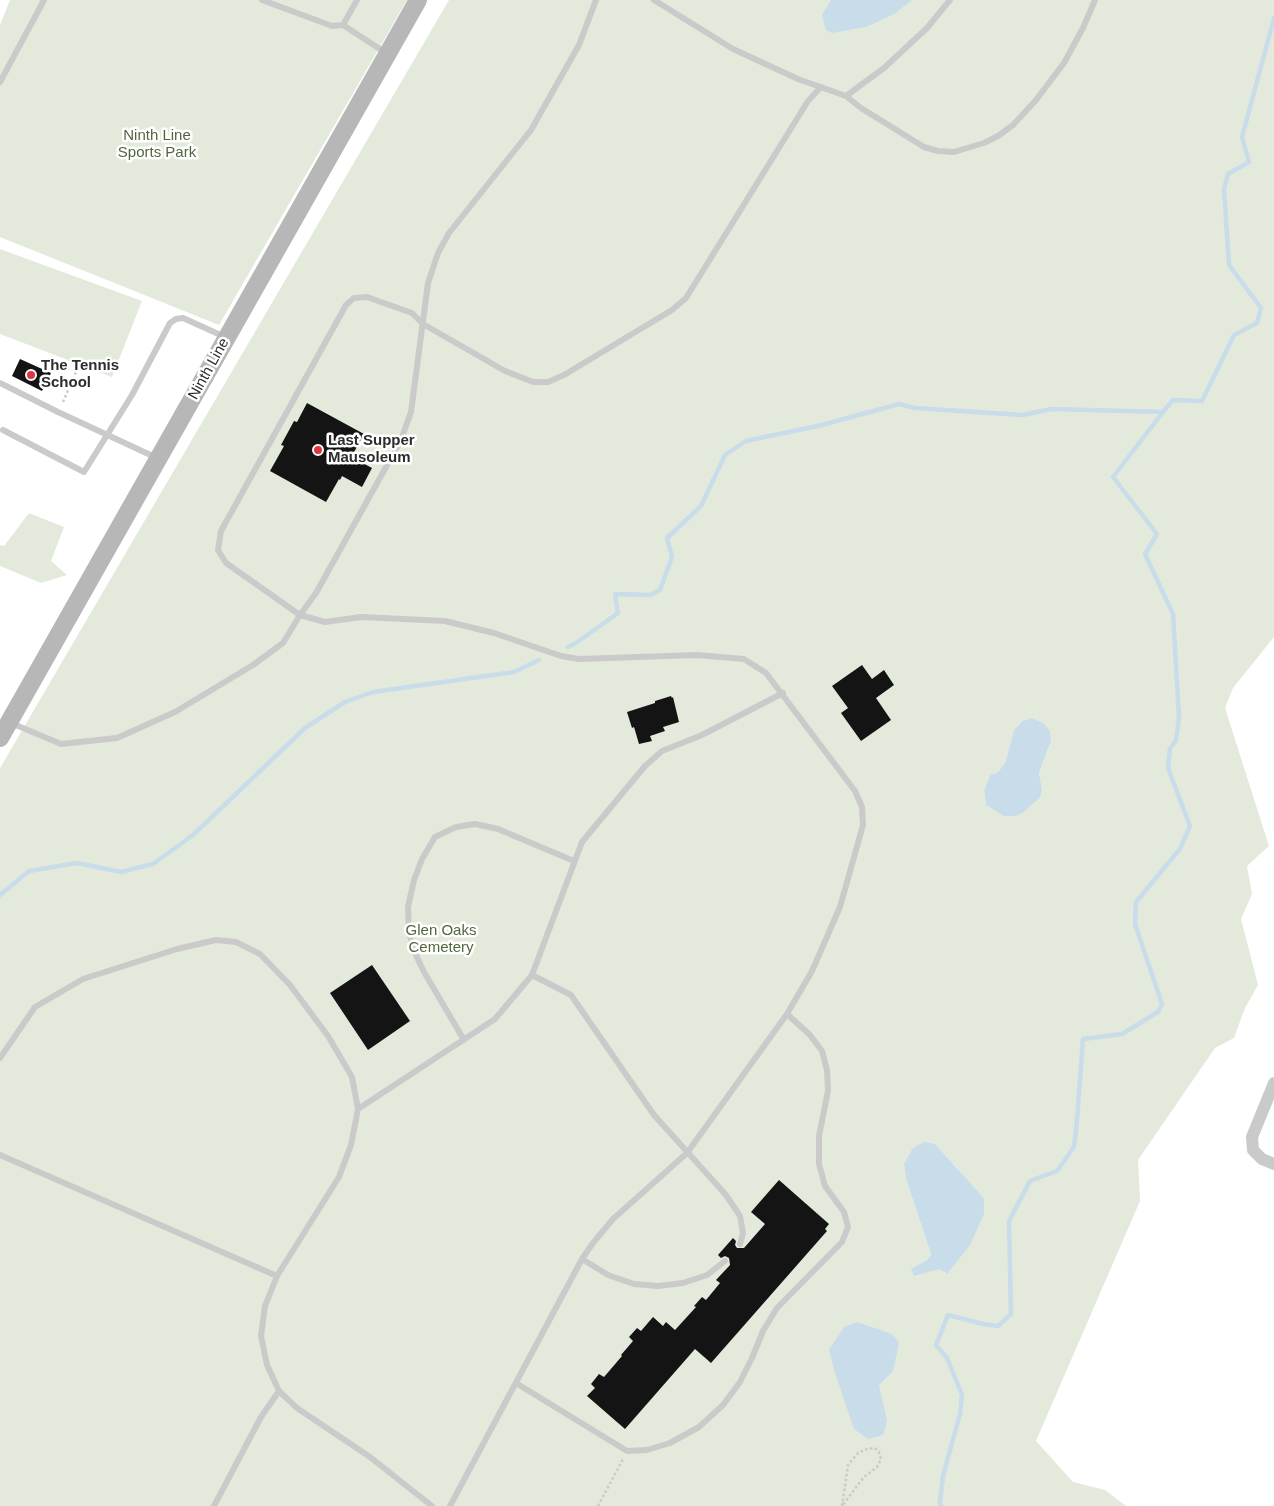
<!DOCTYPE html>
<html>
<head>
<meta charset="utf-8">
<style>
	body { margin:0 }
	canvas { display:block; background:#fff }
</style>
</head>
<body>
<canvas width="1274" height="1506"></canvas>
<script>
const ctx = document.querySelector('canvas').getContext('2d');
ctx.lineJoin = 'round';
function paint(path, color) {
  ctx.fillStyle = color;
  ctx.fill(path, 'evenodd');
}
function poly(rows) {
  const path = new Path2D();
  for (const r of rows) {
    path.moveTo(r[0], r[1]);
    for (let i = 2; i < r.length; i += 2) path.lineTo(r[i], r[i + 1]);
  }
  return path;
}
function stroke(path, color, width, dash) {
  ctx.strokeStyle = color;
  ctx.lineWidth = width;
  ctx.lineCap = dash ? 'butt' : 'round';
  ctx.setLineDash(dash || []);
  ctx.stroke(path);
}
function label(font, color, halo, rows, align = 'center') {
  ctx.font = font + ' Helvetica,sans-serif';
  ctx.lineWidth = 5;
  ctx.setLineDash([]);
  ctx.textBaseline = 'middle';
  ctx.strokeStyle = halo;
  ctx.fillStyle = color;
  for (const [text, x, y, turn = 0] of rows) {
    ctx.save();
    ctx.translate(x, y);
    ctx.rotate((+turn || 0) * Math.PI / 180);
    ctx.textAlign = isNaN(turn) ? turn : align;
    if (halo) ctx.strokeText(text, 0, 0);
    ctx.fillText(text, 0, 0);
    ctx.restore();
  }
}
paint(poly([
	[10,0,407,0,219,325,0,237,0,25],
	[449,0,1274,0,1274,637,1233,688,1225,708,1269,846,1247,866,1252,894,1241,919,1258,985,1245,1008,1234,1038,1215,1048,1138,1160,1140,1201,1036,1441,1073,1482,1105,1490,1126,1506,0,1506,0,768],
	[1031,718,1051,741,1039,773,1042,789,986,805,984,791,990,775,998,772,1005,763,1014,730,1022,721],
	[935,1144,984,1198,984,1214,946,1274,940,1269,912,1269,927,1260,931,1254,906,1179,904,1164],
	[0,249,142,301,112,377,0,334],
	[29,513,64,527,51,561,67,575,41,583,0,566,0,545,4,546]
]), '#e3eadc');
paint(poly([
	[831,0,912,0,894,14,866,27,832,33,826,30,822,15],
	[1031,718,1043,723,1050,731,1051,741,1039,773,1042,789,1040,797,1024,812,1016,816,1004,816,986,805,984,791,990,775,998,772,1005,763,1014,730,1022,721],
	[924,1142,935,1144,984,1198,984,1214,970,1245,947,1274,939,1269,914,1276,911,1269,927,1260,931,1254,906,1179,904,1164,913,1148],
	[857,1322,892,1334,899,1343,893,1371,879,1385,887,1421,883,1435,868,1439,854,1429,835,1373,829,1350,844,1327]
]), '#c8dce9');
stroke(poly([
	[568,647,576,643,618,613,615,594,650,595,660,590,672,557,667,538,701,506,725,455,746,441,822,425,899,404,915,408,1022,415,1052,409,1163,412],
	[0,895,29,871,77,863,121,872,153,864,193,835,305,728,345,702,373,692,514,672,539,660],
	[941,1506,940,1502,943,1476,960,1414,962,1395,947,1358,936,1345,948,1315,983,1324,998,1326,1011,1314,1009,1221,1030,1181,1057,1171,1074,1147,1077,1120,1083,1039,1122,1034,1158,1012,1162,1004,1135,924,1136,902,1180,849,1190,826,1168,768,1170,749,1176,740,1179,718,1173,614,1145,554,1157,534,1113,477,1163,412,1173,400,1202,401,1234,335,1257,323,1261,308,1229,265,1224,189,1228,174,1249,162,1242,137,1274,18]
]), '#c8dce9', 4.5);
paint(poly([
	[20,359,51,373,42,391,12,376],
	[307,403,364,434,353,454,354,454,353,458,372,468,362,487,342,476,340,480,339,479,326,502,270,471,284,446,281,445,294,421,297,422],
	[862,665,872,679,884,670,894,685,876,698,891,720,861,741,841,713,848,708,832,686],
	[671,696,672,698,673,697,679,722,663,727,665,731,650,736,652,741,639,744,634,727,632,728,627,712,655,703,655,701],
	[372,965,410,1021,368,1050,330,993],
	[779,1180,829,1224,825,1229,827,1231,711,1363,695,1349,625,1429,587,1396,595,1388,591,1384,599,1374,604,1377,622,1356,621,1355,633,1341,629,1337,637,1328,641,1331,653,1317,663,1326,666,1322,675,1330,696,1307,694,1306,702,1297,706,1300,720,1283,716,1280,730,1265,729,1258,725,1256,721,1258,718,1255,733,1238,736,1241,735,1245,737,1248,744,1248,765,1224,751,1212]
]), '#141414');
stroke(poly([
	[63,402,78,367],
	[598,1506,623,1459],
	[842,1506,848,1465,858,1453,867,1449,875,1448,879,1452,881,1459,877,1467,864,1477,842,1506]
]), '#cacaca', 2.5, [2.5, 2.5]);
stroke(poly([
	[262,0,332,26,343,25],
	[357,0,343,25,386,53],
	[654,0,733,49,798,79,846,96,884,68,927,28,950,0],
	[0,82,44,0],
	[846,96,861,108,924,147,938,151,954,152,984,143,998,136,1013,125,1036,100,1064,63,1083,28,1095,0],
	[0,383,58,412,157,458],
	[3,430,84,472,132,395,170,323,176,319,183,318,225,337],
	[11,723,61,744,117,738,175,712,253,665,283,643,300,615,316,593,401,440,411,412,428,283,438,253,449,233,531,130,579,45,596,0],
	[532,975,571,995,654,1115,726,1195,740,1216,743,1233,740,1244],
	[464,1040,424,972,415,953,409,933,408,907,414,880,422,859,435,837,456,827,475,824,498,829,574,861],
	[0,1058,35,1007,83,979,177,949,216,940,236,942,260,954,290,985,328,1036,352,1077,358,1109,351,1145,339,1177,277,1276,265,1306,261,1336,267,1365,279,1391,297,1408,370,1457,432,1506],
	[358,1109,495,1019,532,975,582,842,645,766,662,751,702,735,783,693],
	[0,1155,277,1276],
	[582,1259,608,1275,634,1284,658,1286,683,1283,707,1275,725,1261],
	[516,1383,627,1451,647,1450,670,1443,699,1427,723,1405,740,1382,752,1358,763,1331,777,1308,842,1242,848,1227,844,1212,825,1186,819,1164,819,1136,828,1091,827,1070,822,1051,810,1035,787,1014],
	[214,1506,261,1417,279,1391],
	[450,1506,582,1259,593,1243,613,1219,687,1153,787,1014,812,971,840,907,863,825,862,807,855,791,766,673,744,659,697,655,579,659,561,656,494,633,445,621,361,617,325,622,300,615,226,563,218,550,221,531,346,305,354,298,367,297,412,313,423,324,505,371,533,382,548,382,564,375,672,310,686,298,808,101,821,87]
]), '#cacaca', 6);
stroke(poly([
	[1274,1083,1252,1137,1253,1150,1262,1159,1274,1164]
]), '#cacaca', 12);
stroke(poly([
	[0,738,418,0]
]), '#b7b7b7', 18);
for (const [x, y, r, color] of [
	[31,375,5,"#dd3741"],
	[318,450,5,"#dd3741"]
]) {
  const dot = new Path2D();
  dot.arc(x, y, r, 0, 2 * Math.PI);
  ctx.fillStyle = color;
  ctx.fill(dot);
  stroke(dot, '#fff', 2);
}
label('15px', '#50673d', '#fff', [
	["Ninth Line",157,136],
	["Sports Park",157,153],
	["Glen Oaks",441,931],
	["Cemetery",441,948]
]);
label('bold 15px', '#2d2d2d', '#fff', [
	["The Tennis",41,366],
	["School",41,383],
	["Last Supper",328,441],
	["Mausoleum",328,458]
], 'left');
label('15px', '#2d2d2d', '#fff', [
	["Ninth Line",209,369,-61]
]);
</script>
</body>
</html>
